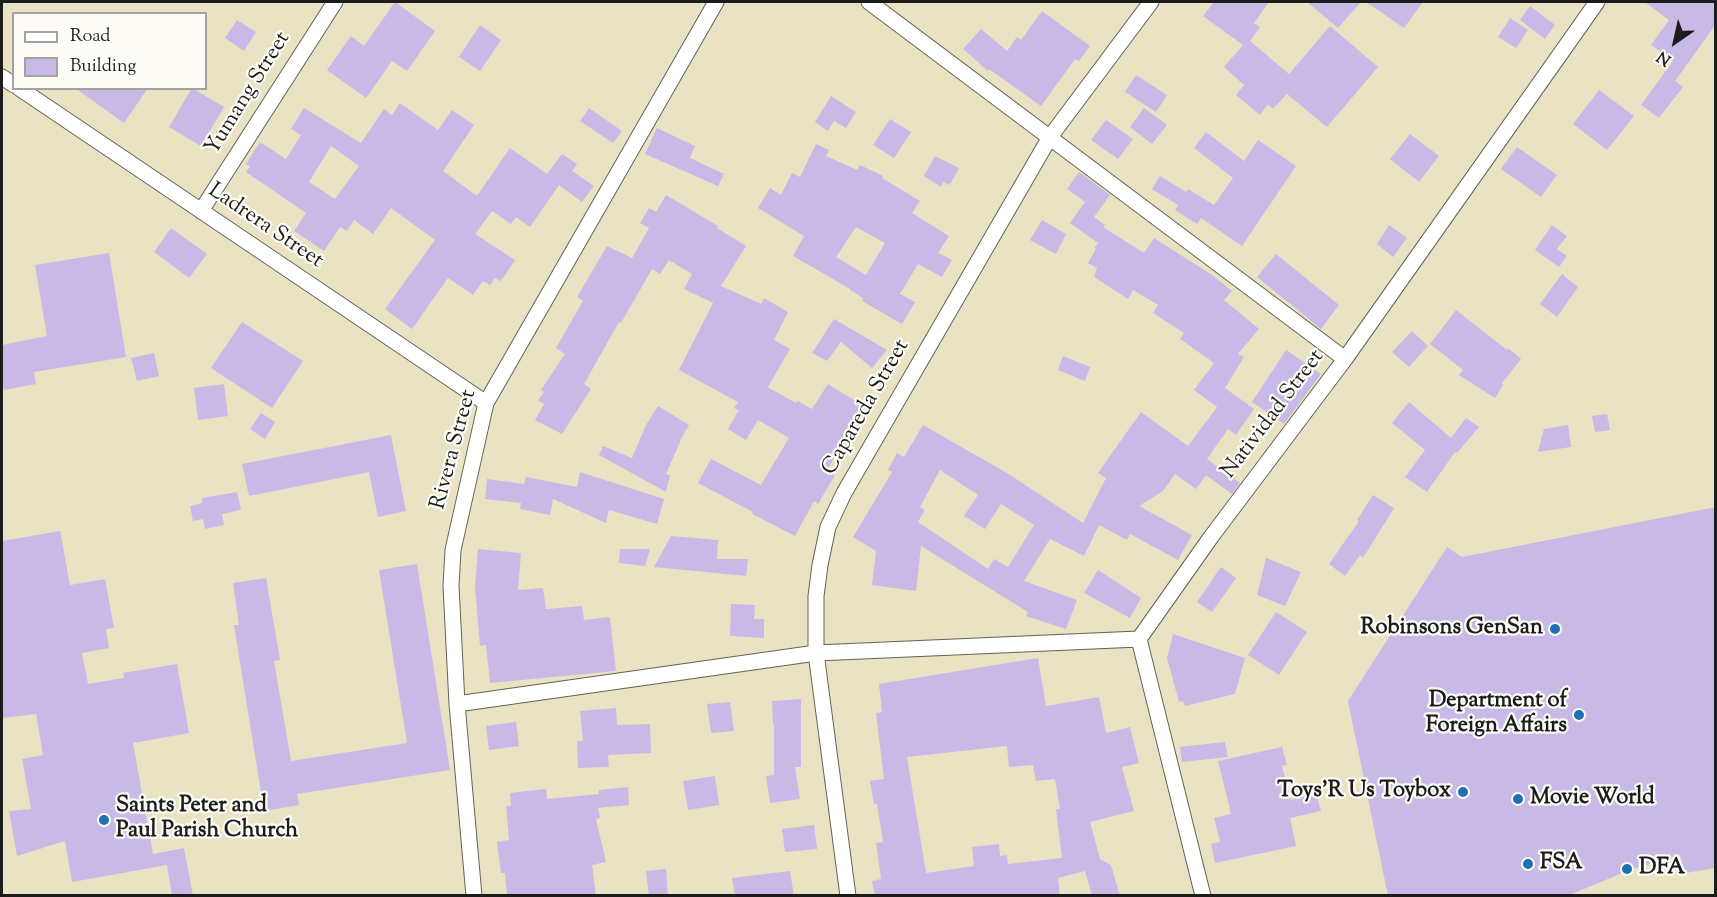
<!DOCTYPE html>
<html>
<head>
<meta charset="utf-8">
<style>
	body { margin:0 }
	#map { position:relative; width:1717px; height:897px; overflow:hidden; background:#e9e3c3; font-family:"Sorts Mill Goudy",serif }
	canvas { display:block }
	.frame { position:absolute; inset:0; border:3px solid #1c1c1c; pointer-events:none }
	.legend { position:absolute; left:12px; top:12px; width:195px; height:78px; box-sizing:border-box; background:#fdfcf7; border:2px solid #a3a29f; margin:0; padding:8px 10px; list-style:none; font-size:18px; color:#1c1c1c }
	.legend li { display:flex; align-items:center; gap:12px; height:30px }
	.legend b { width:30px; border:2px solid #a3a29f }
	.north { position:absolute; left:1645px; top:12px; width:60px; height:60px; -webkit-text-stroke:4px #fdfcf7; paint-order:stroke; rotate:214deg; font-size:16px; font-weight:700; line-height:24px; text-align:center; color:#1c1c1c }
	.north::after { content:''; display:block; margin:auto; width:21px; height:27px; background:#1c1c1c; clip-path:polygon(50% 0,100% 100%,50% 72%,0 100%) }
</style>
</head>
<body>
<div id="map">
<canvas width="1717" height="897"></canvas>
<div class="frame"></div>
<ul class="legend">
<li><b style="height:8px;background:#fff"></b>Road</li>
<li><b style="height:16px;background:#c9b9e7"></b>Building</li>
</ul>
<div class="north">N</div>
</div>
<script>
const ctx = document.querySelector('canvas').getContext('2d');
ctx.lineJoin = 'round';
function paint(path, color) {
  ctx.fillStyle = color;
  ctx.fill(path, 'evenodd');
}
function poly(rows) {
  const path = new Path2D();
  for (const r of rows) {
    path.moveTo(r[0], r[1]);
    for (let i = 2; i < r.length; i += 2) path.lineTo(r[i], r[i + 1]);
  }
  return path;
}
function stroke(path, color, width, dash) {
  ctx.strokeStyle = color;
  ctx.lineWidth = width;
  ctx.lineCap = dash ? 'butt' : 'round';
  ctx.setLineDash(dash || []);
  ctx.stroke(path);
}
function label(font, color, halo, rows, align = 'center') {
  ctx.font = font + ' "Sorts Mill Goudy",serif';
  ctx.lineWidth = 4.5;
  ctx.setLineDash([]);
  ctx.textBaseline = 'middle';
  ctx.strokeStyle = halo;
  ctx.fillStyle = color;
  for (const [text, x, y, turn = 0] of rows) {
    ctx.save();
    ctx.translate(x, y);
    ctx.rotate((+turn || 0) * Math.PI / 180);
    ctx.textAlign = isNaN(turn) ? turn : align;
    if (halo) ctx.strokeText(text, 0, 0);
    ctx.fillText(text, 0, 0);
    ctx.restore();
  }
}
paint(poly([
	[395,2,435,31,407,71,392,61,366,98,327,70,351,36,364,46],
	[1214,2,1269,2,1254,23,1260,27,1250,41,1289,74,1330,26,1378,67,1327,127,1287,94,1273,109,1268,104,1260,115,1236,95,1244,85,1224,67,1243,45,1203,16],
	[1307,2,1361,2,1338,28],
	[1366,2,1423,2,1404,28],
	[1645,2,1716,2,1716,24,1675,81,1683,87,1659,118,1641,105,1673,61,1651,45,1669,20],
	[1530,6,1555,25,1545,39,1520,20],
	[1042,11,1090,46,1079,61,1075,59,1041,106,989,69,988,71,963,49,981,29,1007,51,1017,37,1021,40],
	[1510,18,1528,30,1516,48,1498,37],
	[237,20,256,32,244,51,225,38],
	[480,25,501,40,480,71,459,57],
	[1136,75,1167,95,1156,112,1125,92],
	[75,88,148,88,124,123],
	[192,88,224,107,201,146,169,127],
	[1599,90,1634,116,1607,150,1573,124],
	[831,96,856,112,846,128,834,121,828,131,815,122],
	[400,103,438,130,452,110,474,125,443,171,477,196,510,148,547,174,562,154,577,164,572,171,594,186,582,202,559,185,530,227,516,217,511,224,492,211,475,234,515,260,501,281,495,278,490,285,483,281,473,295,448,278,412,329,385,309,435,240,391,208,373,234,354,220,347,231,340,227,324,251,294,231,306,213,246,172,250,166,246,164,260,142,286,159,301,135,291,129,304,108,361,143,384,109,392,115],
	[331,146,359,166,335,199,309,182],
	[589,108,622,131,613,143,580,121],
	[1144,108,1167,125,1152,144,1130,127],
	[890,119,911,132,894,158,873,145],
	[1106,120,1133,139,1118,159,1091,140],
	[657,128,695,146,690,158,724,174,718,186,645,154],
	[1206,132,1244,161,1258,140,1296,166,1242,246,1201,218,1197,224,1175,210,1178,205,1152,189,1160,176,1186,192,1188,189,1214,205,1233,178,1194,148],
	[1410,134,1439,156,1419,182,1390,159],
	[816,144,829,150,826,156,857,170,860,165,883,176,882,178,920,201,912,213,949,236,938,253,952,260,942,277,918,264,900,294,915,302,902,324,862,301,863,298,850,290,850,289,793,256,804,236,758,208,770,188,781,195,792,173,800,177],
	[856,227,885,243,866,275,836,257],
	[1517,147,1557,175,1541,197,1501,169],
	[935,156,959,168,950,185,943,182,941,187,924,176],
	[1079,172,1110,195,1094,217,1105,225,1103,227,1144,253,1154,238,1212,275,1232,291,1224,300,1259,329,1238,354,1244,357,1225,388,1254,409,1236,435,1228,429,1207,459,1240,483,1232,494,1206,475,1196,489,1175,474,1163,491,1139,506,1192,535,1178,560,1130,534,1127,540,1099,525,1084,556,1050,539,1024,581,1077,600,1066,629,1026,616,1028,612,921,546,916,591,872,585,876,551,853,537,892,472,888,470,897,453,904,457,923,425,1007,473,1083,523,1106,478,1098,473,1141,412,1188,446,1217,407,1194,390,1214,363,1180,339,1184,333,1153,313,1158,305,1133,290,1128,299,1094,277,1097,268,1088,263,1096,249,1094,248,1098,243,1070,223,1085,202,1067,189],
	[940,470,978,495,964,516,985,529,1001,504,1034,525,1008,567,994,559,988,569,918,522,925,510,920,507],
	[666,195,718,226,717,228,746,246,721,286,761,304,764,298,788,312,774,340,790,349,768,387,769,388,796,403,798,401,812,409,828,384,862,405,845,432,848,434,827,470,835,475,818,504,814,501,795,536,752,514,753,512,698,483,711,459,761,485,789,438,758,420,746,440,728,429,739,410,734,408,738,402,679,370,713,303,684,289,692,274,669,260,660,274,652,269,621,323,619,322,584,384,591,389,562,434,535,420,544,404,538,400,544,392,541,390,565,354,556,348,583,301,577,297,607,246,632,258,649,228,640,223,649,208,656,212],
	[1042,220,1066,234,1056,254,1030,240],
	[1389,225,1407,238,1393,257,1377,244],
	[1552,225,1567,236,1557,249,1567,256,1559,267,1535,250],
	[171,228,207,254,189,278,154,252],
	[109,253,126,357,34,372,36,384,4,390,2,378,2,345,47,336,35,265],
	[1276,254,1339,305,1321,329,1257,277],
	[1562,274,1578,287,1557,317,1540,304],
	[1456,310,1507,350,1508,348,1521,359,1502,383,1503,385,1495,398,1459,375,1463,370,1430,344],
	[834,319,887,350,872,368,841,342,827,361,812,353],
	[242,322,303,361,272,408,211,368],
	[1412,331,1428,346,1409,367,1392,352],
	[1286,350,1321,374,1284,424,1252,402],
	[154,353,159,376,137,381,131,358],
	[1063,356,1090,367,1085,381,1058,370],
	[224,384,228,416,198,420,194,388],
	[1409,402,1451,438,1466,418,1479,427,1457,453,1455,452,1427,492,1405,477,1425,450,1392,423],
	[658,406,689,425,683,435,666,474,670,475,666,492,599,455,603,446,632,458,646,425],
	[261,413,275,422,265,439,250,429],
	[1607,414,1610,430,1595,432,1592,416],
	[1568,425,1571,447,1538,452,1544,429],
	[391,435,406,511,378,517,369,472,249,496,242,464],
	[580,472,664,499,657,524,609,510,606,523,553,499,550,515,520,509,521,503,485,499,487,479,524,484,526,477,577,487],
	[237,492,241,510,222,514,224,525,205,529,203,519,193,521,190,506,202,503,202,498],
	[1373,495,1394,508,1363,558,1360,555,1345,576,1329,564,1359,521,1357,520],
	[1716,507,1716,868,1685,873,1680,855,1632,869,1567,896,1388,896,1348,701,1447,547,1462,557],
	[60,531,70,585,105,579,114,628,106,629,109,648,82,653,88,684,124,678,123,673,177,664,189,733,133,743,153,854,184,848,193,896,172,896,167,865,72,882,65,841,17,856,9,811,31,809,22,759,43,755,36,714,2,718,2,541],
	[671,536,718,540,717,559,748,559,746,576,654,567],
	[478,549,521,553,518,590,543,588,546,609,582,606,584,620,610,617,616,671,490,683,486,645,480,646,475,587],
	[620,549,650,549,645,566,619,563],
	[1266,558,1301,572,1285,606,1257,595],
	[417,564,450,770,297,794,299,805,264,811,234,625,239,625,233,583,266,578,280,660,274,661,291,761,407,743,379,570],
	[1221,567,1236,578,1212,612,1197,602],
	[1098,570,1141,598,1130,618,1084,593],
	[731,604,755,605,754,619,764,619,764,638,730,636],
	[1276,612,1307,632,1279,675,1248,655],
	[1173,634,1245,658,1235,694,1185,706,1183,701,1179,702,1167,658],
	[1038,658,1046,706,1099,697,1106,733,1130,727,1139,763,1122,767,1134,811,1090,822,1100,859,1111,865,1120,896,1092,896,1085,871,1058,878,1060,896,875,896,872,881,881,879,876,843,883,842,877,804,874,804,870,781,884,779,876,713,882,712,879,684],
	[1007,746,1009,767,1033,765,1036,781,1055,779,1060,809,1056,809,1062,858,1008,864,1007,855,1000,856,999,844,972,847,974,866,926,873,907,757],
	[801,699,801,767,795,767,800,799,770,803,766,776,774,775,774,724,773,724,772,701],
	[730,702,734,731,711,733,707,704],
	[616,708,617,725,650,724,651,753,608,755,609,767,578,768,577,741,583,741,580,711],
	[516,722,519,746,489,750,486,726],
	[1225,742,1228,757,1182,762,1180,747],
	[1282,747,1287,765,1282,766,1291,800,1316,794,1321,811,1290,818,1296,846,1215,863,1211,844,1220,842,1214,818,1231,814,1218,761],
	[715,776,719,805,688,810,683,781],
	[628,787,629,805,598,808,600,818,596,819,606,862,592,865,596,896,507,896,505,873,501,873,497,842,509,840,506,806,511,806,510,793,546,789,547,799,599,794,599,790],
	[814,825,817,849,785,852,782,829],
	[666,869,668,896,649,896,646,871],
	[790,871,794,896,735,896,732,878]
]), '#c9b9e7');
const minor = poly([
	[869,2,1345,359],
	[2,77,14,85],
	[19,88,486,403],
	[201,211,335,2],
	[457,704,816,653,1139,639],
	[474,896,457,704,451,586,453,550,486,403,716,2],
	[848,896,816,653,816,596,820,565,828,527,844,493,1050,137,1151,2],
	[1203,896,1139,639,1211,537,1345,359,1597,2]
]);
stroke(minor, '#646256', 17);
stroke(minor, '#fff', 15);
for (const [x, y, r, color] of [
	[1555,629,6,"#1f6fb2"],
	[1579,715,6,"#1f6fb2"],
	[1463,792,6,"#1f6fb2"],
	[1518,799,6,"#1f6fb2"],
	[104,820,6,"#1f6fb2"],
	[1528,864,6,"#1f6fb2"],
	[1627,869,6,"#1f6fb2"]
]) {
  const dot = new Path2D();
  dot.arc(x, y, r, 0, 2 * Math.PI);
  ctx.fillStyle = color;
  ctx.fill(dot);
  stroke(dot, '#fdfcf7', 2);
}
label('22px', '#1c1c1c', '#fdfcf7', [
	["Yumang Street",249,94,-58],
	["Ladrera Street",265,227,34],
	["Capareda Street",867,408,-60],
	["Natividad Street",1274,415,-53],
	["Rivera Street",455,450,-75]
]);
label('bold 22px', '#1c1c1c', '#fdfcf7', [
	["Robinsons GenSan",1543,629,"right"],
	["Department of",1567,702,"right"],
	["Foreign Affairs",1567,727,"right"],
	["Toys'R Us Toybox",1451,792,"right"],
	["Movie World",1530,799],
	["Saints Peter and",116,807],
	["Paul Parish Church",116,832],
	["FSA",1540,864],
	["DFA",1639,869]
], 'left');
</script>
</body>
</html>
